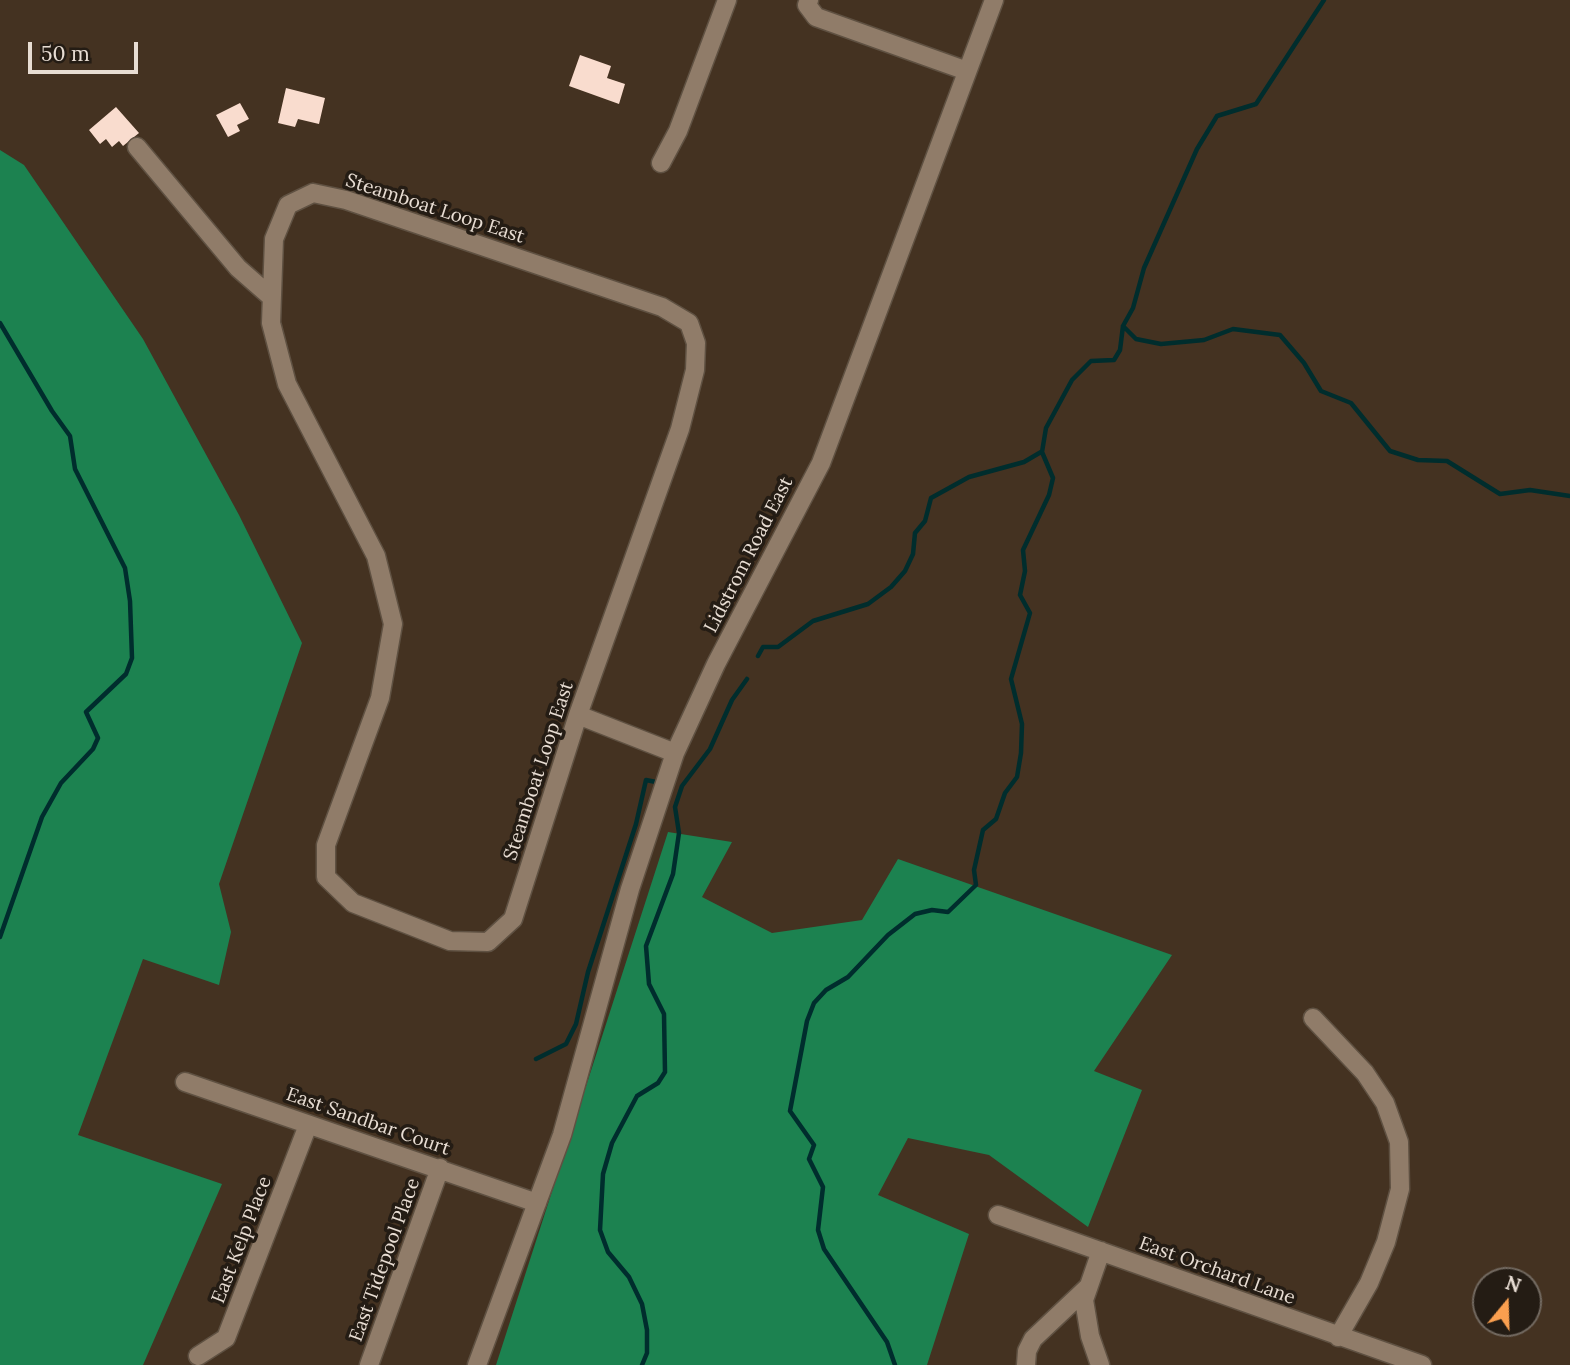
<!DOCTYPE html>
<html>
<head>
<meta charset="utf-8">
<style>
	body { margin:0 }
	#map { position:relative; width:1570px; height:1365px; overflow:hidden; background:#443221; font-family:Lora,serif }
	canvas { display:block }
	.north { position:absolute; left:1472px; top:1267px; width:70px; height:70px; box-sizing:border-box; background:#241c14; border:2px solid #726960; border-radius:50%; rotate:19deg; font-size:19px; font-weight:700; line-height:28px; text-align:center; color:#e8ddd3 }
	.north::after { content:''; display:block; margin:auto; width:24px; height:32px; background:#fa9f4f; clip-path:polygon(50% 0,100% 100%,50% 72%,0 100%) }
	.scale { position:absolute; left:28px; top:42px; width:110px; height:32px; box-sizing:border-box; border:4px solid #e8ddd3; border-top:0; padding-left:9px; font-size:21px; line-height:24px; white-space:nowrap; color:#e8ddd3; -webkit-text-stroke:5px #241c14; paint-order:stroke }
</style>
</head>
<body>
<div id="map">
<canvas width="1570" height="1365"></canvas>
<div class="north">N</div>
<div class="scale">50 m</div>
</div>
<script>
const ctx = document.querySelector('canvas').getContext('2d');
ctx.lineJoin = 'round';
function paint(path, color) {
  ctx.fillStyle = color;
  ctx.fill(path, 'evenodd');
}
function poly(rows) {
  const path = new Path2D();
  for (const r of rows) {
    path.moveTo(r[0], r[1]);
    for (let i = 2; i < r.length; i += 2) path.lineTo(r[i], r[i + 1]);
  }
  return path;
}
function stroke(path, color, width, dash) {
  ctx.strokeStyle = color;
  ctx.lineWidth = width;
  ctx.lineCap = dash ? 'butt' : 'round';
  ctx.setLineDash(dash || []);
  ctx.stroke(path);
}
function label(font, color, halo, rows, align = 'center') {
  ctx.font = font + ' Lora,serif';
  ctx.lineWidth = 7;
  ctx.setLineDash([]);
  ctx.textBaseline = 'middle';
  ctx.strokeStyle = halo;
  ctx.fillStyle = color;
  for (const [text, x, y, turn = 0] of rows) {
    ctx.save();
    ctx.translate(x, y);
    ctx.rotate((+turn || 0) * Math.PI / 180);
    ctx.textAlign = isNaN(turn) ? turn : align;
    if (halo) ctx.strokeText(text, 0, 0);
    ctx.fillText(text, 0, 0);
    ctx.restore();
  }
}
paint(poly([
	[0,150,24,165,143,339,239,515,302,643,219,884,231,932,219,985,143,959,78,1135,222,1184,143,1365,0,1365],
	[668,832,732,842,702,897,772,933,862,920,898,859,1172,955,1094,1071,1142,1090,1088,1227,989,1155,908,1138,878,1195,969,1234,927,1365,496,1365]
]), '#1c8250');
stroke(poly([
	[0,323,52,411,70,436,75,469,125,568,130,601,132,658,126,674,86,712,98,738,93,749,61,783,42,817,0,937],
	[1123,326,1136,339,1161,344,1204,340,1233,329,1280,335,1304,363,1321,391,1351,403,1390,451,1418,460,1447,461,1500,494,1530,490,1570,496],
	[758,656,763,647,778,647,813,621,868,604,891,587,905,571,913,554,915,533,925,521,931,498,969,477,1024,462,1041,452],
	[536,1059,566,1044,576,1024,588,972,636,824,646,780,661,783],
	[642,1365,647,1353,647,1330,642,1304,629,1277,608,1252,600,1230,603,1174,612,1143,637,1096,658,1083,665,1072,664,1014,649,984,646,946,673,874,679,833,675,807,682,786,710,749,732,700,747,679],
	[895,1365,887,1342,824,1249,818,1230,823,1187,809,1159,814,1145,790,1111,807,1021,814,1003,826,990,848,977,888,935,915,914,932,910,948,912,976,885,974,870,983,830,996,819,1005,793,1017,777,1021,753,1022,724,1011,679,1030,613,1020,595,1025,571,1023,550,1049,495,1053,478,1042,452,1046,428,1072,380,1091,361,1114,360,1120,350,1123,326,1133,308,1144,268,1197,149,1217,116,1256,104,1324,0]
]), '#002d2d', 4.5);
paint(poly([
	[580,55,611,66,607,78,625,84,619,104,569,86],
	[286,88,325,98,319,124,298,119,295,127,278,123],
	[240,103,249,119,237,125,240,131,228,137,216,115],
	[116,107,139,133,123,146,119,141,112,147,106,139,100,144,89,130]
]), '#f9dcce');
const minor = poly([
	[809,0,807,5,816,17,967,71],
	[137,147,238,268,270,296],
	[661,163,678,131,727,0],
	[313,193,346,200,662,307,689,323,696,343,695,370,680,429,578,715,513,919,488,942,450,941,353,903,326,877,326,845,380,698,393,624,376,556,287,384,271,323,274,239,288,205,313,193],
	[578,715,675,753],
	[1313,1018,1365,1073,1385,1103,1399,1142,1400,1189,1386,1242,1369,1283,1338,1337],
	[185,1082,537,1203],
	[998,1215,1422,1365],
	[198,1356,226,1338,308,1125],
	[369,1365,440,1168],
	[477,1365,562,1135,630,889,675,753,716,664,821,463,994,0],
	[1026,1365,1027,1351,1033,1339,1088,1287],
	[1100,1365,1090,1336,1084,1300,1101,1251]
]);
stroke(minor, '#5f5142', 21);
stroke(minor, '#907c69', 18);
label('19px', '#e8ddd3', '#241c14', [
	["Steamboat Loop East",435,209,18],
	["Lidstrom Road East",749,555,-63],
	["Steamboat Loop East",539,771,-72],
	["East Sandbar Court",368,1122,19],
	["East Kelp Place",242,1240,-69],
	["East Tidepool Place",385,1260,-70],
	["East Orchard Lane",1217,1271,20]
]);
</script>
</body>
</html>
